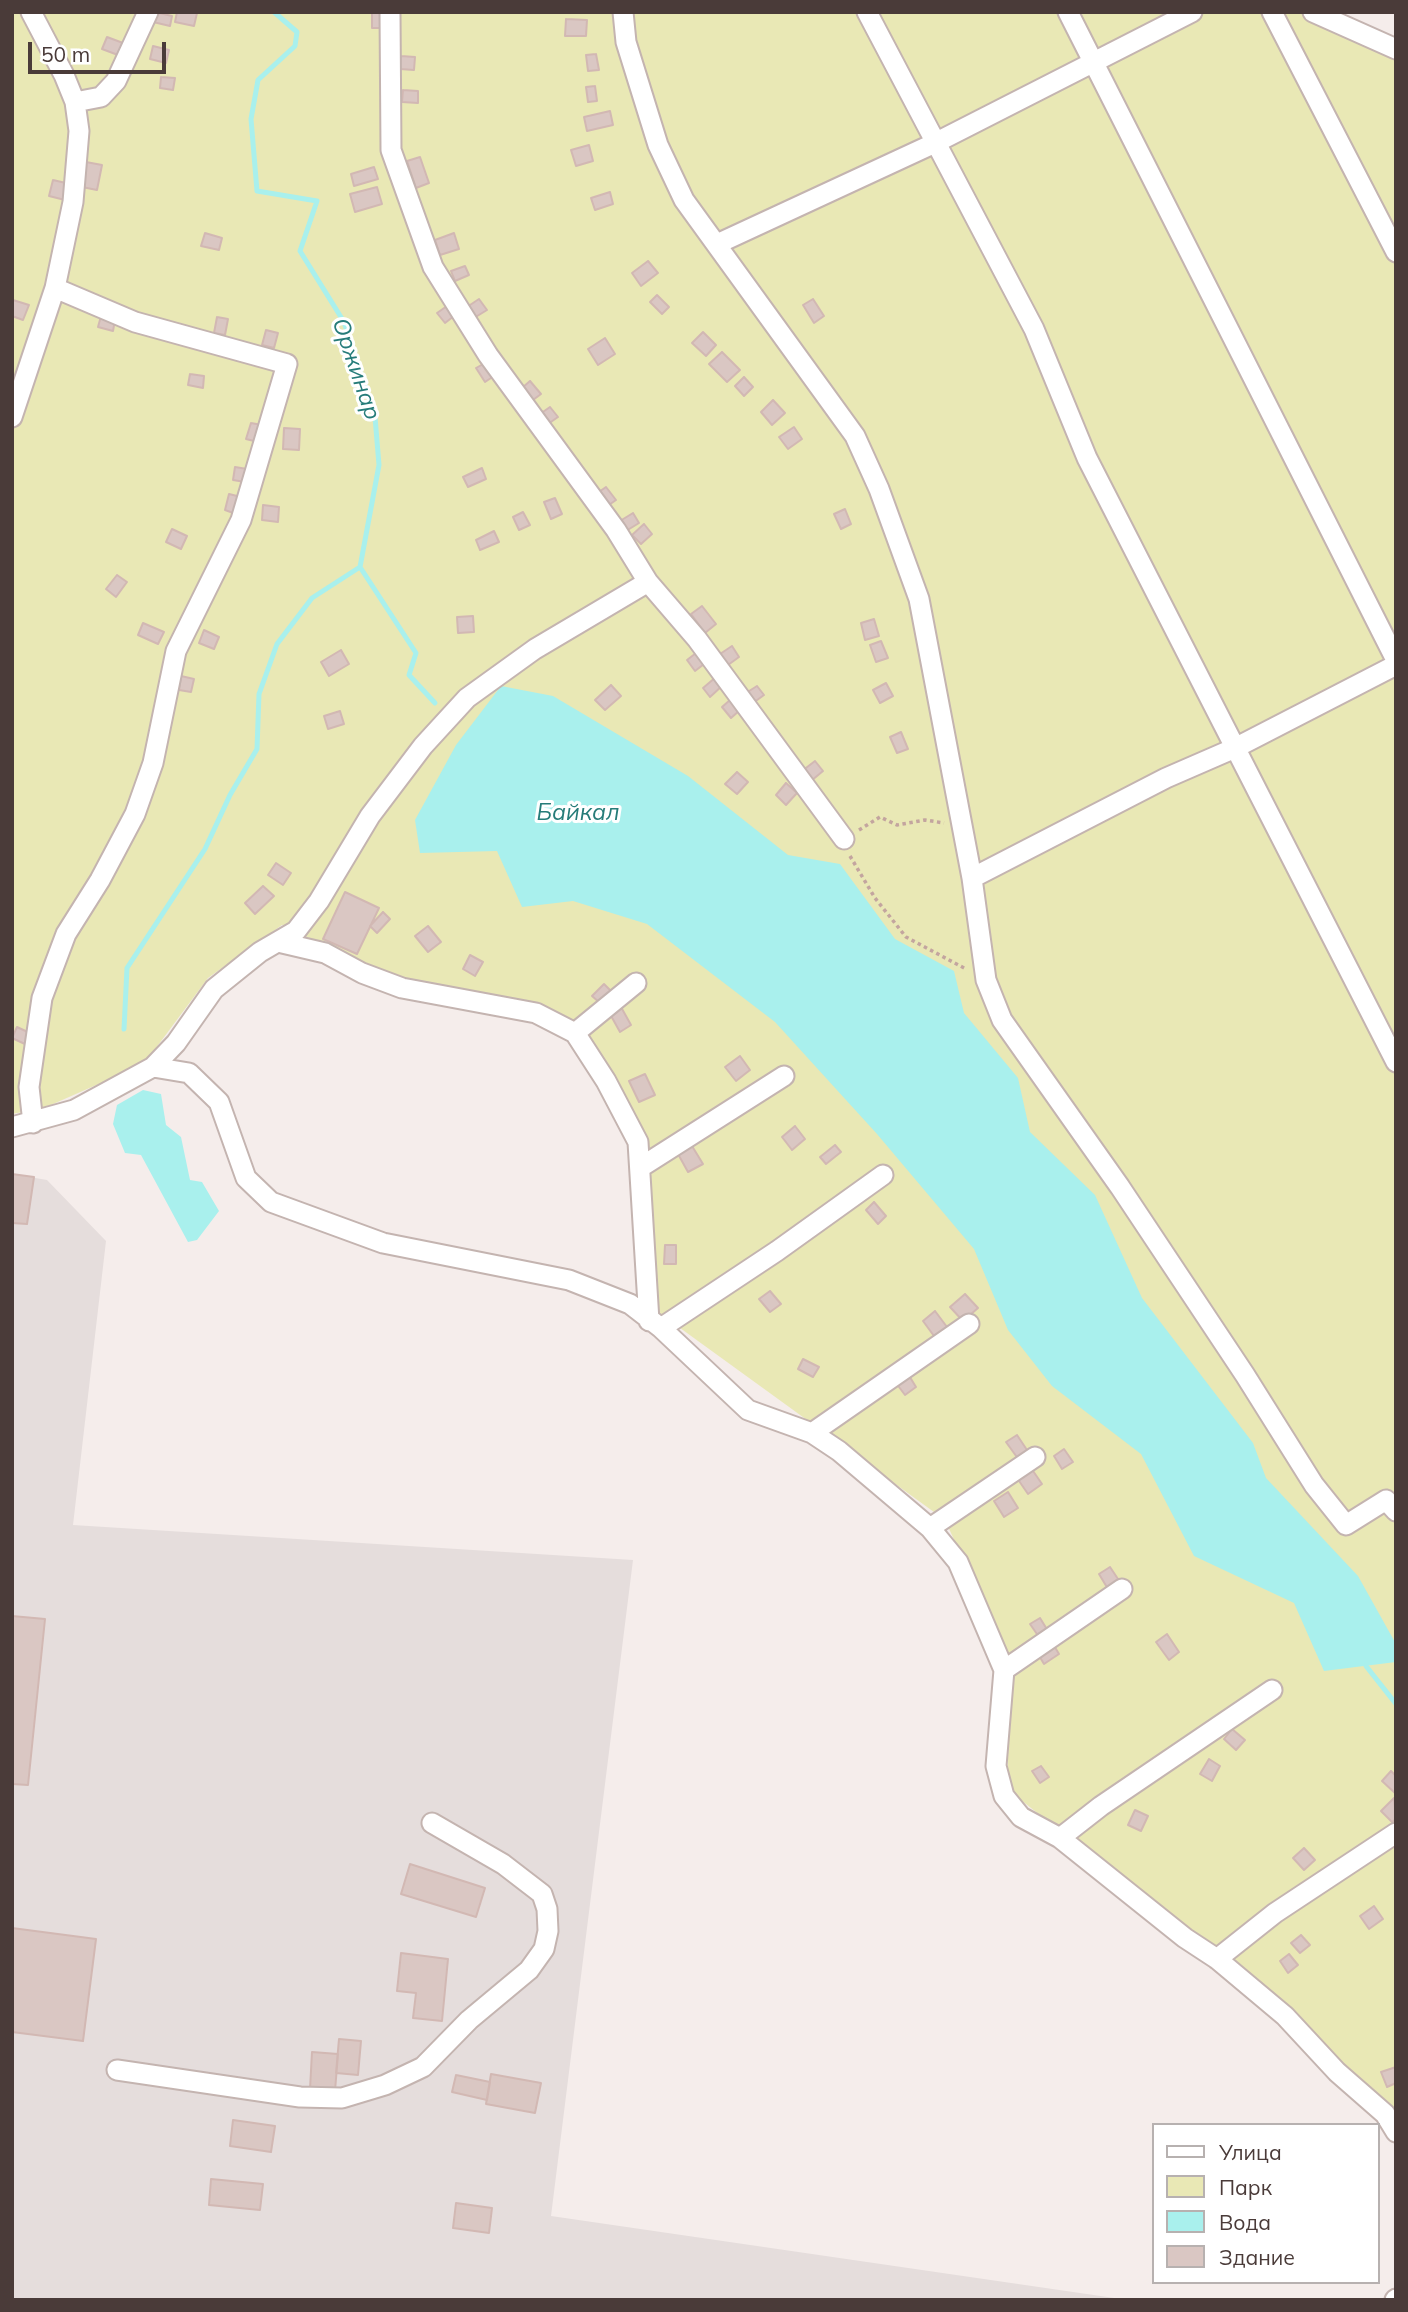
<!DOCTYPE html>
<html>
<head>
<meta charset="utf-8">
<style>
	body { margin:0 }
	#map { position:relative; width:1408px; height:2312px; overflow:hidden; background:#f5edeb; font-family:Mulish,sans-serif }
	canvas { display:block }
	.frame { position:absolute; inset:0; border:14px solid #4a3b39; pointer-events:none }
	.legend { position:absolute; left:1152px; top:2123px; width:228px; height:161px; box-sizing:border-box; background:#fff; border:2px solid #b7b1b0; margin:0; padding:9px 12px; list-style:none; font-size:21px; color:#4a3b39 }
	.legend li { display:flex; align-items:center; gap:14px; height:35px }
	.legend b { width:35px; border:2px solid #b7b1b0 }
	.scale { position:absolute; left:28px; top:42px; width:138px; height:32px; box-sizing:border-box; border:4px solid #4a3b39; border-top:0; padding-left:9px; font-size:21px; line-height:24px; white-space:nowrap; color:#4a3b39; -webkit-text-stroke:5px #fff; paint-order:stroke }
</style>
</head>
<body>
<div id="map">
<canvas width="1408" height="2312"></canvas>
<div class="frame"></div>
<ul class="legend">
<li><b style="height:9px;background:#fff"></b>Улица</li>
<li><b style="height:19px;background:#e9e8b5"></b>Парк</li>
<li><b style="height:19px;background:#a9f0ed"></b>Вода</li>
<li><b style="height:19px;background:#dac7c3"></b>Здание</li>
</ul>
<div class="scale">50 m</div>
</div>
<script>
const ctx = document.querySelector('canvas').getContext('2d');
ctx.lineJoin = 'round';
function paint(path, color) {
  ctx.fillStyle = color;
  ctx.fill(path, 'evenodd');
}
function poly(rows) {
  const path = new Path2D();
  for (const r of rows) {
    path.moveTo(r[0], r[1]);
    for (let i = 2; i < r.length; i += 2) path.lineTo(r[i], r[i + 1]);
  }
  return path;
}
function stroke(path, color, width, dash) {
  ctx.strokeStyle = color;
  ctx.lineWidth = width;
  ctx.lineCap = dash ? 'butt' : 'round';
  ctx.setLineDash(dash || []);
  ctx.stroke(path);
}
function label(font, color, halo, rows, align = 'center') {
  ctx.font = font + ' Mulish,sans-serif';
  ctx.lineWidth = 6;
  ctx.setLineDash([]);
  ctx.textBaseline = 'middle';
  ctx.strokeStyle = halo;
  ctx.fillStyle = color;
  for (const [text, x, y, turn = 0] of rows) {
    ctx.save();
    ctx.translate(x, y);
    ctx.rotate((+turn || 0) * Math.PI / 180);
    ctx.textAlign = isNaN(turn) ? turn : align;
    if (halo) ctx.strokeText(text, 0, 0);
    ctx.fillText(text, 0, 0);
    ctx.restore();
  }
}
paint(poly([
	[12,1174,47,1180,106,1241,73,1525,633,1560,551,2216,1128,2300,12,2300]
]), '#e5dddc');
paint(poly([
	[12,12,1297,12,1396,55,1396,2114,1227,1963,1007,1789,1011,1663,945,1520,658,1312,648,1144,569,1018,407,985,282,925,208,978,144,1064,44,1108,12,1114]
]), '#e9e8b5');
paint(poly([
	[501,686,553,696,688,776,788,855,840,864,895,939,954,971,964,1013,1018,1078,1030,1132,1095,1195,1142,1298,1253,1443,1266,1478,1358,1576,1396,1644,1396,1662,1324,1671,1294,1603,1194,1556,1141,1454,1052,1386,1008,1330,974,1249,877,1134,775,1022,647,924,573,901,522,907,497,851,420,853,415,820,456,745],
	[143,1090,161,1094,166,1125,181,1137,190,1180,202,1182,219,1211,197,1240,188,1242,141,1155,125,1153,113,1124,117,1105]
]), '#a9f0ed');
stroke(poly([
	[274,12,297,32,295,46,258,80,251,119,257,191,317,201,300,251,344,322,375,417,379,465,360,567,416,653,409,675,435,703],
	[124,1029,127,968,205,849,230,795,257,749,259,694,277,644,312,598,360,567],
	[1366,1666,1396,1704]
]), '#a9f0ed', 5);
const building = poly([
	[155,12,172,16,170,26,153,22,155,12],
	[177,12,197,13,194,26,175,22,177,12],
	[372,12,382,12,382,28,372,28,372,12],
	[566,19,587,20,586,36,565,36,566,19],
	[107,37,123,43,118,55,102,49,107,37],
	[153,46,169,50,166,63,150,59,153,46],
	[596,54,599,70,588,71,586,55,596,54],
	[401,56,415,57,414,70,400,69,401,56],
	[161,77,175,78,173,90,160,88,161,77],
	[595,86,597,101,588,102,586,87,595,86],
	[403,90,418,91,418,103,402,102,403,90],
	[610,111,613,125,587,131,584,117,610,111],
	[589,145,593,161,576,166,571,150,589,145],
	[420,157,429,183,416,188,407,161,420,157],
	[86,162,102,165,97,190,82,187,86,162],
	[374,167,378,179,354,186,351,174,374,167],
	[53,180,70,184,65,200,49,196,53,180],
	[377,187,382,204,355,212,350,194,377,187],
	[610,192,613,204,595,210,591,198,610,192],
	[205,233,222,238,219,250,201,246,205,233],
	[454,233,459,249,440,255,435,240,454,233],
	[648,261,658,273,641,286,632,273,648,261],
	[465,266,469,275,455,281,451,271,465,266],
	[657,295,669,307,662,314,650,302,657,295],
	[479,299,487,310,474,318,467,307,479,299],
	[813,299,824,316,814,323,803,305,813,299],
	[13,300,29,305,23,320,12,316,13,300],
	[447,306,454,316,445,323,437,313,447,306],
	[101,316,115,320,113,331,98,327,101,316],
	[217,317,228,319,225,335,214,333,217,317],
	[266,330,278,333,274,348,262,345,266,330],
	[703,332,716,345,706,356,692,343,703,332],
	[605,338,615,354,598,365,588,349,605,338],
	[722,352,740,370,727,382,709,364,722,352],
	[485,363,494,376,485,382,476,368,485,363],
	[190,374,204,376,203,388,188,385,190,374],
	[744,377,753,387,744,396,735,386,744,377],
	[530,381,541,394,533,400,522,388,530,381],
	[773,400,785,413,772,425,761,412,773,400],
	[550,407,558,417,548,424,540,414,550,407],
	[251,423,262,425,258,442,246,439,251,423],
	[794,427,802,439,788,449,779,437,794,427],
	[284,428,300,429,299,450,283,449,284,428],
	[235,467,247,469,245,482,233,480,235,467],
	[482,468,486,479,468,487,463,477,482,468],
	[606,487,616,500,606,507,596,494,606,487],
	[229,494,241,497,236,514,225,510,229,494],
	[555,498,562,514,551,519,544,502,555,498],
	[263,505,279,507,278,522,262,520,263,505],
	[845,509,851,524,841,529,834,514,845,509],
	[523,512,530,525,519,530,513,517,523,512],
	[633,513,639,523,626,531,620,521,633,513],
	[644,524,652,534,641,544,632,535,644,524],
	[172,529,187,536,181,549,166,542,172,529],
	[494,531,499,542,480,550,476,540,494,531],
	[117,575,127,582,116,597,106,589,117,575],
	[702,606,716,624,705,633,691,614,702,606],
	[473,616,474,632,458,633,457,617,473,616],
	[874,619,879,636,865,640,861,623,874,619],
	[143,623,164,632,158,644,138,635,143,623],
	[204,630,219,637,214,649,199,643,204,630],
	[881,641,888,658,876,662,870,645,881,641],
	[732,646,739,657,728,665,720,654,732,646],
	[341,650,349,664,329,676,321,662,341,650],
	[700,650,708,661,695,671,687,660,700,650],
	[181,676,194,679,191,692,179,690,181,676],
	[716,677,723,685,710,697,703,688,716,677],
	[886,683,893,696,880,703,873,690,886,683],
	[611,685,621,696,605,710,595,700,611,685],
	[757,686,764,695,753,703,746,693,757,686],
	[730,700,740,710,731,718,722,707,730,700],
	[340,711,344,724,328,729,324,716,340,711],
	[901,732,908,749,897,753,890,737,901,732],
	[815,761,823,771,811,781,802,771,815,761],
	[737,772,748,782,737,794,725,784,737,772],
	[786,783,797,793,786,805,776,795,786,783],
	[276,863,291,873,283,885,268,875,276,863],
	[263,886,274,896,255,914,245,903,263,886],
	[345,892,379,908,357,954,323,939,345,892],
	[383,912,390,919,377,933,370,926,383,912],
	[428,926,441,942,428,952,415,936,428,926],
	[470,955,483,962,475,976,463,969,470,955],
	[604,984,611,991,600,1003,592,996,604,984],
	[621,1007,631,1025,620,1032,610,1014,621,1007],
	[17,1027,32,1034,27,1045,12,1038,17,1027],
	[740,1056,750,1070,736,1081,725,1067,740,1056],
	[645,1074,655,1095,639,1102,629,1081,645,1074],
	[795,1126,805,1139,792,1150,782,1137,795,1126],
	[835,1145,841,1152,826,1164,820,1157,835,1145],
	[692,1146,703,1164,688,1172,678,1154,692,1146],
	[12,1174,34,1177,27,1224,12,1223,12,1174],
	[874,1202,886,1216,878,1224,866,1210,874,1202],
	[665,1245,676,1245,676,1264,664,1264,665,1245],
	[770,1291,781,1304,770,1312,759,1299,770,1291],
	[965,1294,978,1308,963,1321,950,1307,965,1294],
	[935,1311,947,1327,934,1336,923,1321,935,1311],
	[803,1359,819,1367,813,1377,798,1369,803,1359],
	[908,1374,916,1387,905,1395,896,1383,908,1374],
	[1017,1435,1029,1453,1019,1460,1006,1442,1017,1435],
	[1064,1449,1073,1462,1062,1469,1054,1456,1064,1449],
	[1031,1468,1042,1484,1028,1494,1017,1478,1031,1468],
	[1008,1492,1018,1508,1004,1517,994,1501,1008,1492],
	[1110,1567,1120,1582,1108,1589,1099,1574,1110,1567],
	[12,1616,45,1619,28,1785,12,1784,12,1616],
	[1040,1618,1048,1631,1039,1637,1030,1624,1040,1618],
	[1167,1634,1179,1652,1169,1660,1156,1642,1167,1634],
	[1053,1644,1059,1654,1044,1664,1038,1654,1053,1644],
	[1232,1729,1245,1740,1236,1750,1224,1739,1232,1729],
	[1209,1759,1220,1766,1212,1781,1200,1774,1209,1759],
	[1041,1766,1049,1777,1040,1783,1032,1771,1041,1766],
	[1391,1771,1396,1776,1396,1794,1382,1781,1391,1771],
	[1394,1798,1396,1819,1392,1822,1381,1811,1394,1798],
	[1135,1810,1148,1816,1141,1831,1128,1825,1135,1810],
	[1304,1848,1315,1860,1304,1870,1293,1858,1304,1848],
	[410,1864,485,1888,476,1917,401,1894,410,1864],
	[1374,1906,1383,1919,1369,1929,1360,1916,1374,1906],
	[12,1928,96,1939,83,2041,12,2032,12,1928],
	[1301,1935,1310,1945,1300,1953,1291,1943,1301,1935],
	[401,1953,448,1959,442,2021,413,2018,416,1993,397,1991,401,1953],
	[1289,1954,1298,1965,1288,1973,1280,1961,1289,1954],
	[339,2039,361,2041,358,2075,336,2073,339,2039],
	[312,2052,338,2054,335,2091,310,2089,312,2052],
	[1396,2067,1396,2083,1387,2087,1381,2072,1396,2067],
	[491,2074,541,2083,535,2113,486,2104,491,2074],
	[456,2075,490,2082,487,2100,452,2092,456,2075],
	[233,2120,275,2126,271,2152,230,2146,233,2120],
	[211,2179,263,2184,260,2210,209,2205,211,2179],
	[456,2203,492,2208,489,2233,453,2228,456,2203]
]);
paint(building, '#dac7c3');
stroke(building, '#d2b8b3', 2);
const minor = poly([
	[390,12,391,150,433,267,488,355,616,530,648,582,697,639,844,839],
	[623,12,626,42,658,145,684,200,855,436,879,489,919,599,972,878,986,980,1002,1020,1120,1187,1245,1375,1314,1485,1346,1525,1386,1500,1396,1511],
	[867,12,1034,329,1087,458,1396,1062],
	[1068,12,1396,660],
	[1272,12,1396,252],
	[1313,12,1396,49],
	[75,102,101,97,116,81,148,12],
	[717,244,935,143,1192,12],
	[12,417,55,288,73,202,79,131,75,102,64,75,31,12],
	[972,878,1166,778,1235,748,1396,665],
	[278,942,325,953,362,973,402,988,536,1013,575,1033,606,1081,638,1142,649,1321],
	[575,1033,636,983],
	[153,1067,189,1073,219,1102,246,1178,271,1202,383,1243,569,1280,630,1304,661,1328,748,1410,812,1433,839,1451,930,1528,958,1562,1004,1670,996,1766,1004,1796,1021,1817,1060,1838,1185,1938,1217,1959,1285,2016,1337,2072,1385,2114,1396,2132],
	[33,1123,29,1087,42,998,66,934,100,880,135,814,153,763,176,651,241,520,287,364,135,322,55,288],
	[12,1127,74,1110,153,1067,176,1043,214,989,260,952,296,931,319,901,370,816,423,746,467,698,535,649,648,582],
	[641,1167,784,1076],
	[661,1328,777,1251,883,1175],
	[812,1433,969,1324],
	[930,1528,1035,1457],
	[1004,1670,1122,1589],
	[1060,1838,1101,1806,1272,1690],
	[1217,1959,1275,1913,1396,1833],
	[117,2070,300,2097,342,2098,385,2085,423,2067,469,2020,529,1970,544,1949,548,1931,547,1909,542,1894,503,1864,432,1823],
	[1395,2300,1396,2299]
]);
stroke(minor, '#c4b4b0', 23);
stroke(poly([
	[859,830,880,817,897,825,925,820,944,823],
	[850,856,875,898,906,937,966,969]
]), '#c3a59f', 3.5, [3.5, 3.5]);
stroke(minor, '#fff', 19);
label('italic 23px', '#267c79', '#fff', [
	["Оржинар",356,369,71],
	["Байкал",578,813]
]);
</script>
</body>
</html>
